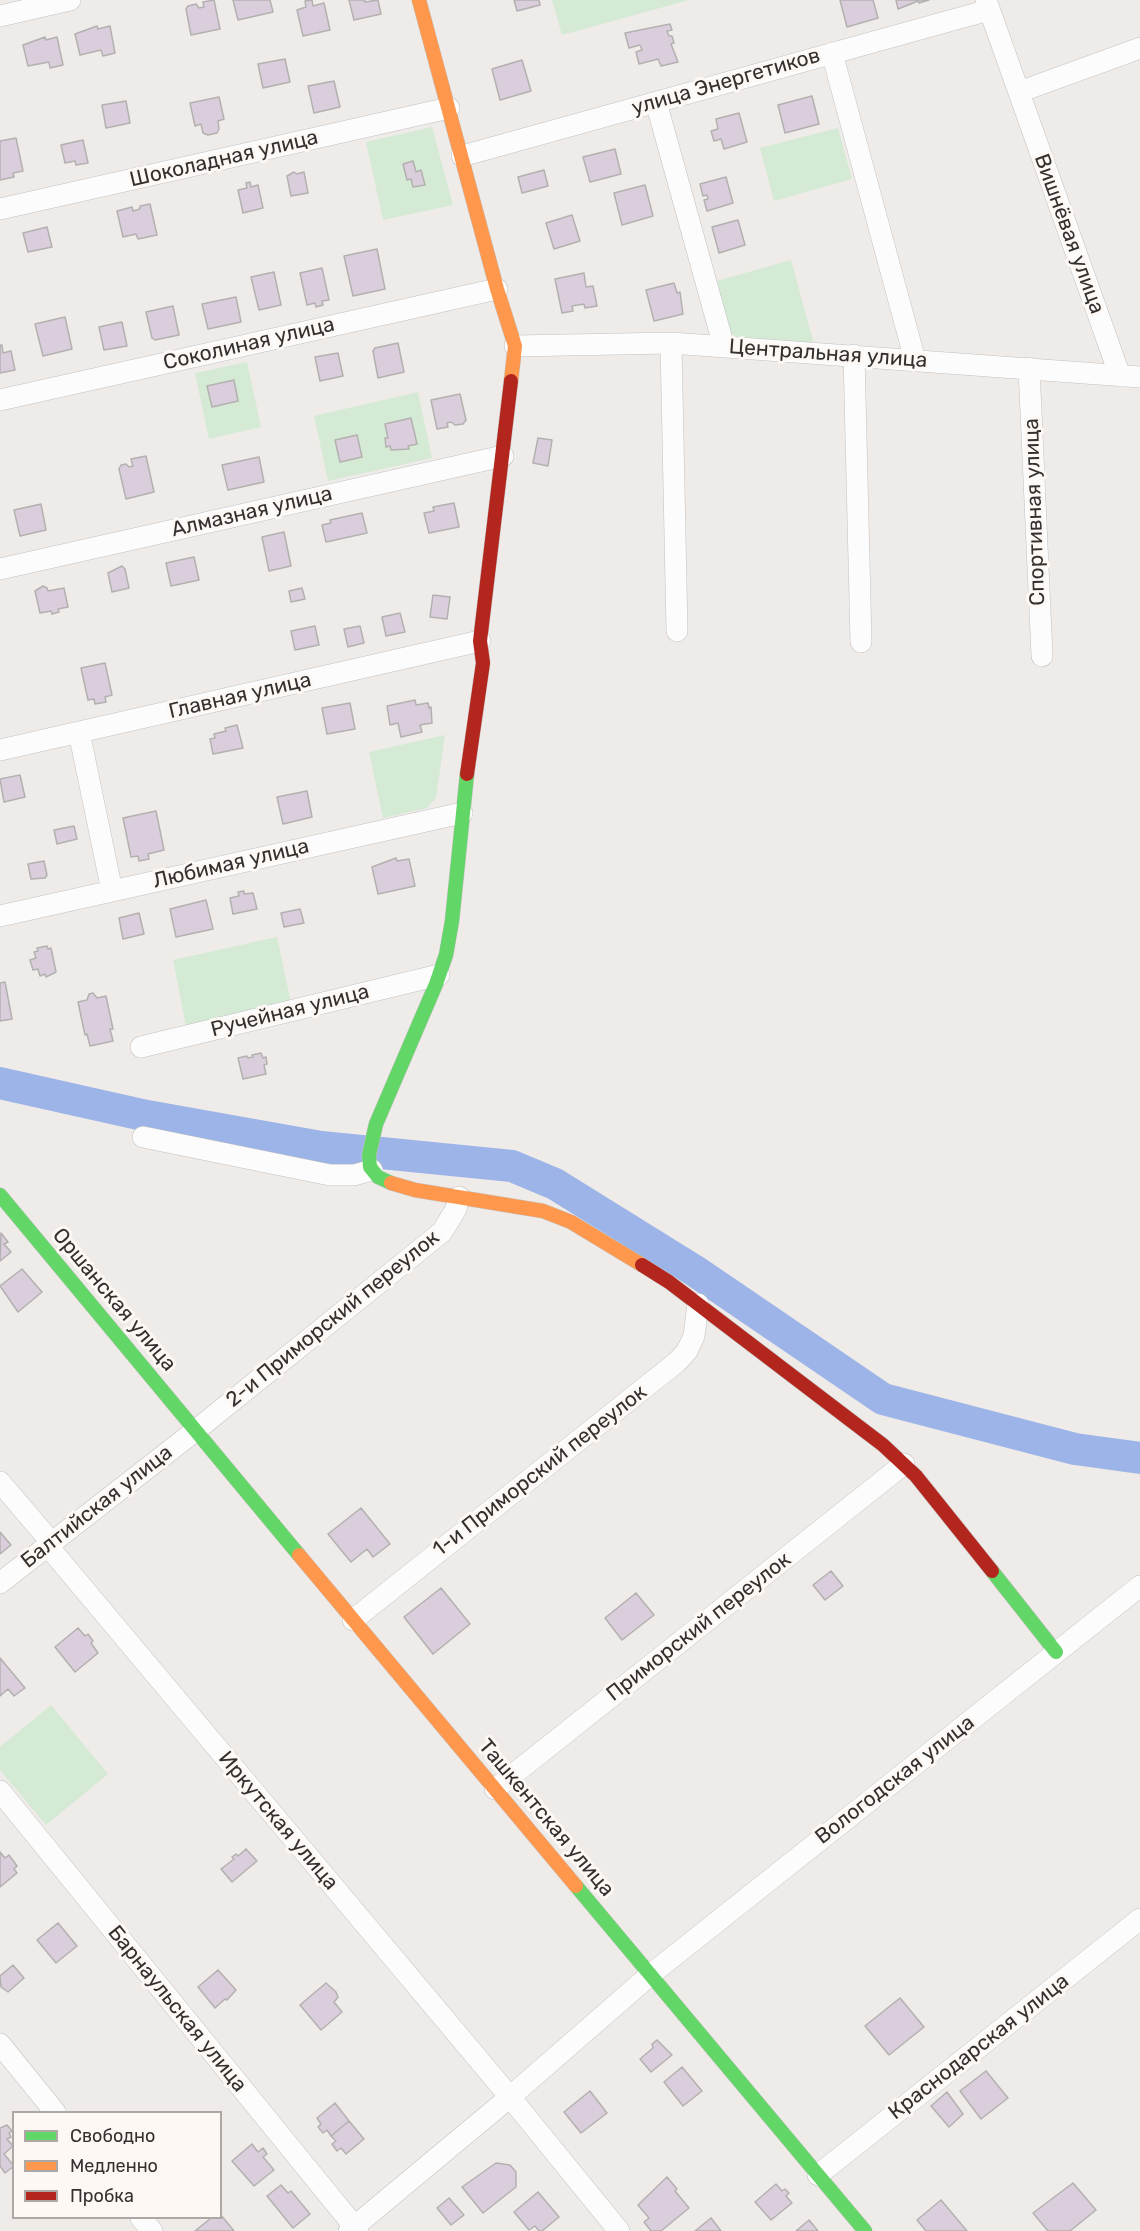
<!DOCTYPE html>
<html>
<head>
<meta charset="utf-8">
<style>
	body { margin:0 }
	#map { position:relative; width:1140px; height:2231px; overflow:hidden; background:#eeebe9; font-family:Rubik,sans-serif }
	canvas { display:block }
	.legend { position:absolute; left:12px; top:2111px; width:210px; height:108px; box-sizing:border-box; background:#fef8f5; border:2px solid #ada8a6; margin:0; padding:8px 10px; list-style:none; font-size:18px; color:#333130 }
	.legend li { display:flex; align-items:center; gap:12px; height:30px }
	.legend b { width:30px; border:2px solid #ada8a6 }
</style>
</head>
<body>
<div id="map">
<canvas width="1140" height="2231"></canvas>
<ul class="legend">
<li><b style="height:8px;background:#63d668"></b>Свободно</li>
<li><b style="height:8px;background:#ff974d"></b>Медленно</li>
<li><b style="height:8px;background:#b3261e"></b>Пробка</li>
</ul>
</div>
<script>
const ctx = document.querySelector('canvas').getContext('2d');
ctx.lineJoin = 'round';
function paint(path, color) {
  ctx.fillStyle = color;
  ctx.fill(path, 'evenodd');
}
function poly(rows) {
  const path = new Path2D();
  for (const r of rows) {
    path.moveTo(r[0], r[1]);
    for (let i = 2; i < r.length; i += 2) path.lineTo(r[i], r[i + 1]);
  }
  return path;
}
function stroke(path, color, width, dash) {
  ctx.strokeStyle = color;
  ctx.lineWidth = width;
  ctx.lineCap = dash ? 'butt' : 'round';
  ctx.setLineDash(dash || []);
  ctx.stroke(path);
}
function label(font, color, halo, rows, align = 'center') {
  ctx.font = font + ' Rubik,sans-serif';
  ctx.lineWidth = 6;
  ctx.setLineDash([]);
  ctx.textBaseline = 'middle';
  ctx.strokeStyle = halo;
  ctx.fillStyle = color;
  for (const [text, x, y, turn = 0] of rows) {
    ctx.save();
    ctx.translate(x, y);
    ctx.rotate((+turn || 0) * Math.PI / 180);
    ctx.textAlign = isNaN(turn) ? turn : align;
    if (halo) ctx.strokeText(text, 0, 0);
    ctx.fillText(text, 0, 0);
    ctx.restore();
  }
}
paint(poly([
	[552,0,689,0,562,35],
	[432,127,453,205,383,220,366,142],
	[838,128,852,179,774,201,760,148],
	[791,260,815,348,736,343,727,332,713,282],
	[247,362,261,427,209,439,195,373],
	[418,392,432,458,328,481,314,416],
	[445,735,436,798,427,808,383,818,369,752],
	[277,937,291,1003,186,1026,173,960],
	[51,1705,108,1774,46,1825,0,1770,0,1747]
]), '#d5ead4');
stroke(poly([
	[0,1083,147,1116,321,1147,512,1166,555,1184,695,1271,883,1399,1075,1449,1140,1458]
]), '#9cb4e7', 32);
const building = poly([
	[214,0,220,29,191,35,186,9,188,6,196,4,199,8,204,7,203,2,214,0],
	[233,0,270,0,273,12,238,20,233,0],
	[312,0,313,6,324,3,330,30,303,36,297,10,306,7,305,1,312,0],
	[349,0,365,0,365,2,378,0,381,14,354,20,349,0],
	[514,0,539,0,540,5,517,11,514,0],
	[840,0,873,0,878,18,847,27,840,0],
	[896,0,929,0,919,3,918,1,898,9,896,0],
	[670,24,672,30,667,31,669,36,672,36,674,43,671,44,678,62,661,66,658,59,639,64,636,52,642,50,640,45,629,48,625,33,670,24],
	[97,26,98,29,110,26,115,53,103,56,101,50,80,55,75,34,97,26],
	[45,37,46,40,57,37,63,65,50,68,49,62,28,66,23,45,45,37],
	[285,59,290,82,263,88,258,64,285,59],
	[522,60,531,91,500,100,492,69,522,60],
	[334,81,340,107,314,113,308,86,334,81],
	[812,96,819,124,785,133,778,105,812,96],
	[219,97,224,119,218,121,219,129,217,133,208,135,203,133,201,124,195,126,190,103,219,97],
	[126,101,130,123,106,128,102,105,126,101],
	[739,113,747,142,724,149,721,139,714,141,711,131,718,129,716,119,739,113],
	[16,138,23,171,13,173,14,177,0,180,0,141,16,138],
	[83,140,88,163,76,165,75,161,65,163,61,145,83,140],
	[615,149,621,174,590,182,583,157,615,149],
	[413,161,416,172,421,170,425,185,413,187,411,179,407,180,403,164,413,161],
	[544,170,548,186,522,193,518,177,544,170],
	[294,172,297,174,304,172,308,193,291,196,287,176,294,172],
	[726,177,733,203,707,211,704,200,708,199,707,195,703,196,700,184,726,177],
	[250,182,251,187,258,185,263,208,243,213,238,190,247,188,246,183,250,182],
	[645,185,653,216,622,225,614,193,645,185],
	[150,204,157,235,138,239,136,234,123,237,117,211,132,207,133,211,140,209,140,206,150,204],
	[572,215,580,241,554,249,546,223,572,215],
	[738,220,745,245,719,253,712,227,738,220],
	[47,227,52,247,28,252,23,233,47,227],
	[377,249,385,289,353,296,344,256,377,249],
	[322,268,329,300,322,301,323,305,316,307,315,303,307,305,300,273,322,268],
	[274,272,281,305,259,310,251,277,274,272],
	[584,273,586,287,593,286,597,306,585,308,584,304,572,306,573,311,562,313,555,279,584,273],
	[674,283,677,293,680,292,683,314,654,321,646,290,674,283],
	[236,297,241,322,208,329,202,304,236,297],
	[173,306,179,335,155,340,152,338,146,312,173,306],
	[65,317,72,349,43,356,35,324,65,317],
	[122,322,127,346,104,350,99,327,122,322],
	[398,343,404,372,378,378,373,351,375,348,398,343],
	[0,345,2,345,3,353,11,351,15,370,0,373,0,345],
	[338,353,343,376,320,381,315,357,338,353],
	[234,380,238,401,212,407,207,386,234,380],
	[460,394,466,420,463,424,455,425,451,422,447,423,448,427,437,429,431,400,460,394],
	[411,418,417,444,408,446,409,449,391,450,390,446,386,447,385,438,388,438,385,424,411,418],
	[357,435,362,457,340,462,335,440,357,435],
	[538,438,552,440,548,466,533,463,538,438],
	[146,456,154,492,126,499,119,469,121,465,126,464,129,467,133,466,131,459,146,456],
	[259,457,264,482,228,490,222,465,259,457],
	[454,503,459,527,429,533,424,513,434,511,433,507,454,503],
	[41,504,46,530,20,536,14,510,41,504],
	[362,513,367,533,326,542,322,525,331,523,330,520,362,513],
	[284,532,291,566,269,571,262,537,284,532],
	[194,557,199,580,171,586,166,563,194,557],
	[122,566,125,569,129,588,112,592,108,573,122,566],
	[43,586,47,588,48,591,64,588,68,607,58,609,59,612,52,614,51,611,40,613,35,591,43,586],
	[302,588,305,599,291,602,289,591,302,588],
	[433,595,450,597,447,619,430,617,433,595],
	[400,613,405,632,386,636,382,617,400,613],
	[315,626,319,645,295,650,291,631,315,626],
	[360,626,364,643,348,647,344,629,360,626],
	[105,663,112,695,105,697,106,702,95,704,94,699,88,700,81,668,105,663],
	[415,700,416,705,428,703,429,708,431,707,432,723,420,725,422,732,401,737,398,723,390,725,387,706,415,700],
	[350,703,355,729,327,734,322,708,350,703],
	[237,725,243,748,213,754,210,739,215,738,214,734,226,731,225,728,237,725],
	[20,775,25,797,4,802,0,779,20,775],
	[307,791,312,817,283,824,277,797,307,791],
	[156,811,164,850,148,854,149,859,139,861,138,856,131,857,123,818,156,811],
	[74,826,77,839,57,844,54,830,74,826],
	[396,858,397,861,409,859,415,886,378,894,372,867,396,858],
	[44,861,47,875,45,878,31,879,28,864,44,861],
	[244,891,244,894,253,893,257,909,233,914,230,898,239,896,238,892,244,891],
	[206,900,213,929,176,937,170,909,206,900],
	[300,909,304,923,284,927,281,913,300,909],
	[139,913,144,934,123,939,119,918,139,913],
	[47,946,48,949,51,948,56,972,46,977,45,974,40,976,38,969,33,970,30,960,36,958,34,952,38,951,37,948,47,946],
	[5,982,12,1019,0,1021,0,983,5,982],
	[93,993,97,998,106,996,113,1029,110,1029,113,1041,90,1046,87,1034,85,1035,78,1002,87,1000,89,994,93,993],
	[261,1053,263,1058,266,1057,267,1064,264,1065,266,1074,243,1079,238,1058,247,1056,248,1058,253,1057,252,1055,261,1053],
	[1,1233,8,1242,4,1244,11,1252,0,1261,1,1233],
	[22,1269,42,1292,18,1312,0,1286,22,1269],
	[361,1508,390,1544,373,1557,367,1549,351,1562,328,1534,361,1508],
	[0,1532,11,1545,0,1554,0,1532],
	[831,1571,843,1586,825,1600,813,1585,831,1571],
	[441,1588,470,1624,433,1654,404,1617,441,1588],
	[636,1593,654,1615,622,1640,605,1618,636,1593],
	[78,1628,85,1636,88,1634,93,1641,91,1643,98,1653,75,1672,55,1647,78,1628],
	[0,1658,25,1688,14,1696,8,1689,0,1696,0,1658],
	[246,1849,257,1861,232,1882,221,1869,234,1859,232,1857,236,1854,238,1856,246,1849],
	[0,1852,5,1858,9,1855,17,1866,14,1869,17,1873,0,1887,0,1852],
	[58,1923,77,1946,56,1963,37,1940,58,1923],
	[13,1965,24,1978,8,1992,1,1987,0,1976,13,1965],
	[218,1970,236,1990,227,2000,225,1999,215,2008,198,1987,218,1970],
	[326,1983,336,1992,338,1997,334,2002,342,2012,321,2030,300,2005,326,1983],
	[900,1998,924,2027,889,2055,865,2026,900,1998],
	[657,2040,672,2055,651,2072,640,2059,653,2048,652,2044,657,2040],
	[682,2067,702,2091,683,2106,664,2082,682,2067],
	[986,2071,1008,2098,981,2119,960,2091,986,2071],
	[590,2091,607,2113,581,2133,564,2112,590,2091],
	[947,2092,963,2114,949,2127,931,2106,947,2092],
	[335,2103,349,2121,331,2136,327,2130,323,2133,318,2127,321,2124,317,2118,335,2103],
	[349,2121,364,2139,346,2154,341,2148,337,2151,332,2144,336,2141,331,2136,349,2121],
	[7,2125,12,2131,9,2133,11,2137,7,2139,13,2146,4,2154,14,2166,5,2173,0,2166,0,2128,7,2125],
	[252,2144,258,2152,263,2148,267,2154,263,2157,274,2170,254,2186,232,2161,252,2144],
	[496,2163,510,2165,516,2172,516,2187,483,2213,462,2187,496,2163],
	[667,2177,677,2189,675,2191,689,2208,661,2231,651,2231,644,2222,649,2218,638,2205,667,2177],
	[1073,2183,1096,2210,1070,2231,1048,2231,1033,2213,1073,2183],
	[776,2184,782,2191,785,2189,789,2193,786,2196,792,2203,771,2220,755,2202,776,2184],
	[281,2185,288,2193,291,2191,310,2214,293,2228,267,2196,281,2185],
	[538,2192,559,2217,542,2231,539,2231,535,2226,529,2230,514,2212,538,2192],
	[449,2198,464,2215,451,2225,437,2208,449,2198],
	[941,2200,967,2231,926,2231,917,2220,941,2200],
	[220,2214,234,2231,195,2231,211,2218,220,2218,220,2214],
	[711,2218,721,2231,695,2231,711,2218],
	[809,2220,818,2231,796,2231,809,2220]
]);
paint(building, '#dacedc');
stroke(building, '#b3b1b0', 1.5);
const street = poly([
	[986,0,1120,376],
	[0,16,70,0],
	[832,53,915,360],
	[1019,92,1140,48],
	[656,102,724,347],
	[462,156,989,10],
	[0,209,449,108],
	[671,343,677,631],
	[515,346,671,343,1140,377],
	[854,355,861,642],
	[1029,368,1042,656],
	[0,400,497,289],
	[0,569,503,456],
	[79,732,112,891],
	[0,750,480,641],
	[0,916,462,813],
	[141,1047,439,975],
	[143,1137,330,1175,354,1175,372,1170],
	[0,1482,51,1542],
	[47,1545,510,2097,619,2231],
	[0,1583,195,1431,442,1232,456,1209,459,1197],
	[353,1620,677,1362,687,1351,694,1336,698,1304],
	[495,1789,904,1464],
	[0,1791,358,2231],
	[0,2044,55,2112],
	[818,2175,1140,1919],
	[141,2218,152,2231],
	[349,2231,510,2097,650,1975,1140,1586]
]);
const fast = poly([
	[391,1183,378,1177,370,1167,369,1155,376,1124,436,984,446,955,452,921,467,774],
	[0,1195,299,1555],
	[992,1571,1056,1652],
	[576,1886,865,2231]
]);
const slow = poly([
	[419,0,497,289,515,346,511,381],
	[391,1183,415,1190,543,1211,571,1222,642,1265],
	[299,1555,576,1886]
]);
const jam = poly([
	[467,774,483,663,480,641,511,381],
	[642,1265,669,1282,883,1445,916,1476,992,1571]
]);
stroke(street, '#c3c1bf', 22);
stroke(fast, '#c3c1bf', 15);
stroke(slow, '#c3c1bf', 15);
stroke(jam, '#c3c1bf', 15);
stroke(street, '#fcfcfc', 21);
stroke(fast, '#63d668', 14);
stroke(slow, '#ff974d', 14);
stroke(jam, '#b3261e', 14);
label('21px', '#333130', '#fef8f5', [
	["улица Энергетиков",726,82,-16],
	["Шоколадная улица",224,159,-13],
	["Вишнёвая улица",1069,234,70],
	["Соколиная улица",249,344,-13],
	["Центральная улица",828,354,4],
	["Алмазная улица",252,512,-13],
	["Спортивная улица",1035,512,-92],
	["Главная улица",240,696,-13],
	["Любимая улица",231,864,-13],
	["Ручейная улица",290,1011,-14],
	["Оршанская улица",114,1300,50],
	["2-и Приморский переулок",333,1319,-39],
	["1-и Приморский переулок",540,1471,-38],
	["Балтийская улица",97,1507,-38],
	["Приморский переулок",699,1627,-38],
	["Вологодская улица",895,1780,-38],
	["Ташкентская улица",546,1818,50],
	["Иркутская улица",278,1821,50],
	["Барнаульская улица",177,2009,51],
	["Краснодарская улица",979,2047,-38]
]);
</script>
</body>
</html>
